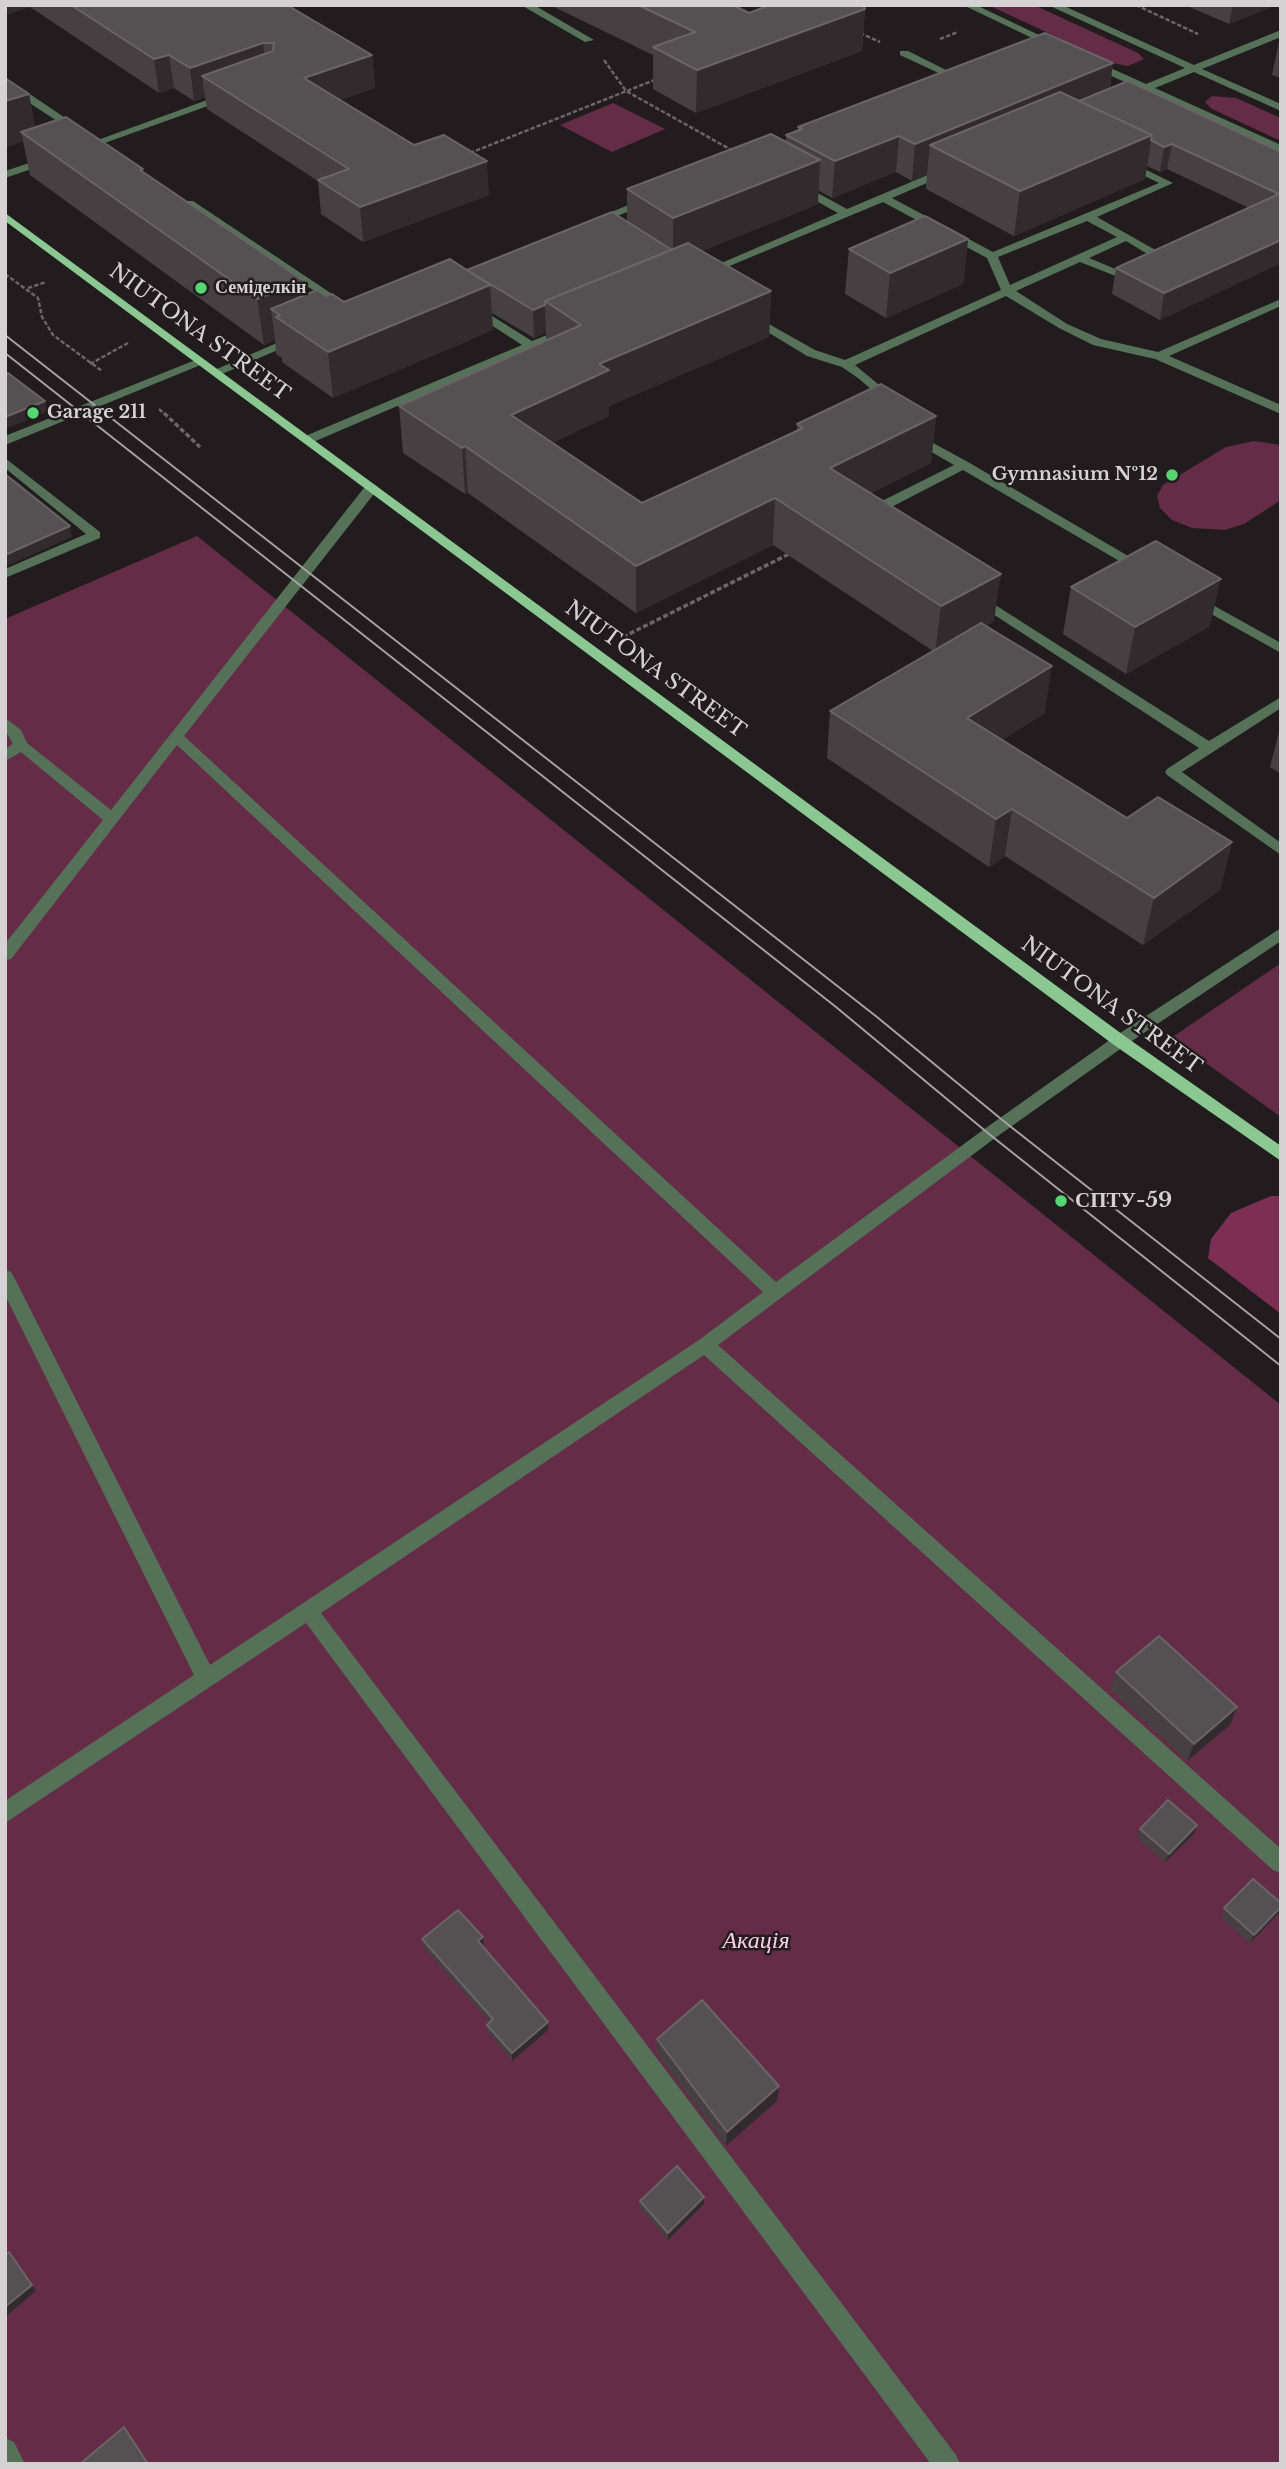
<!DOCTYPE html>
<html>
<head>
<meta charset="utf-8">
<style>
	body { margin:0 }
	#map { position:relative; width:1286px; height:2469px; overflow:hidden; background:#221c1e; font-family:"Libre Baskerville",serif }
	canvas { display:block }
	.frame { position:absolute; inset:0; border:7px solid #d6d2d4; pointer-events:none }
</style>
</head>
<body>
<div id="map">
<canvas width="1286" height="2469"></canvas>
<div class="frame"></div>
</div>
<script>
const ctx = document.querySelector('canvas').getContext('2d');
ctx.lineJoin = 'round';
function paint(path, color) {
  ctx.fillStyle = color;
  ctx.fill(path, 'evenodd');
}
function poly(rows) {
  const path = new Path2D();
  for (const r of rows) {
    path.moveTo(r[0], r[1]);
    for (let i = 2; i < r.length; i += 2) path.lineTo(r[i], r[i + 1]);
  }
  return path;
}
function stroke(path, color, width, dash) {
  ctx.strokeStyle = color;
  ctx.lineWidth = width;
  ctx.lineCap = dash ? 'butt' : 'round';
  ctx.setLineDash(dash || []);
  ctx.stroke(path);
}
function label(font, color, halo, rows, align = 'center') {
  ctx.font = font + ' "Libre Baskerville",serif';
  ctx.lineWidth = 5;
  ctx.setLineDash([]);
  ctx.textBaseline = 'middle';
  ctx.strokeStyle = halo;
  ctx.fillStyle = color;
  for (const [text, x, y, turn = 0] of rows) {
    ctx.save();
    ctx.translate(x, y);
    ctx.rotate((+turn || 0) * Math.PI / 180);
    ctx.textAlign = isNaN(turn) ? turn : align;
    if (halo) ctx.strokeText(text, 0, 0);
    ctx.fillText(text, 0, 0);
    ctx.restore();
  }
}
paint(poly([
	[988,5,1034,5,1138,53,1144,59,1128,66,1113,63],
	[1212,96,1236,98,1281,118,1281,141,1212,109,1205,102],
	[613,103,665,129,612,152,560,125],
	[1254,441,1281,445,1281,500,1244,524,1225,530,1192,528,1172,520,1160,508,1157,496,1163,485,1226,447],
	[197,536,1281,1405,1281,2464,5,2464,5,619],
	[1281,963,1281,1117,1171,1038]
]), '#652c47');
paint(poly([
	[1271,1196,1281,1196,1281,1314,1208,1258,1211,1239,1231,1213]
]), '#7c2e54');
stroke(poly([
	[1136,5,1198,34],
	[860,33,880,42],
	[940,39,958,32],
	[604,60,626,91,735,152],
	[470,153,657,79],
	[5,274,38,298,42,317,53,335,102,371],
	[28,288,46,282],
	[90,364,128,343],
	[159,409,166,415]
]), '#6a6567', 2.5, [4.5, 2]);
stroke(poly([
	[164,413,200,447],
	[623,637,791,553]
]), '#6a6567', 3.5, [5, 2.5]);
paint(poly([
	[521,5,534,5,594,40,585,42,521,5],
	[963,5,976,5,1062,46,1053,48,963,5],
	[1048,5,1062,5,1194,65,1281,30,1281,37,1202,69,1281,104,1281,111,1194,72,1155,88,1281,145,1281,152,1146,92,1120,99,1120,95,1138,88,1087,65,1087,61,1095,61,1146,84,1185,68,1048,5],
	[900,51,908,51,956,75,944,82,936,82,936,78,943,75,900,55,900,51],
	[5,79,9,80,86,132,77,134,5,87,5,79],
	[229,92,233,93,233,97,85,150,76,148,229,92],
	[51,156,56,159,55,161,5,178,5,171,51,156],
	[1124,159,1173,183,1097,217,1166,256,1166,260,1126,280,1080,262,1016,291,1067,324,1101,339,1158,352,1281,299,1281,306,1169,356,1281,405,1281,414,1155,359,1093,345,1059,328,1006,296,855,365,884,389,886,408,876,411,872,390,858,378,842,367,807,356,743,317,753,315,815,350,845,360,1001,290,987,258,883,202,708,275,698,273,838,213,793,188,793,184,801,184,847,209,942,169,950,169,950,173,892,198,993,252,1159,183,1120,164,1120,160,1124,159],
	[1087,221,1117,237,1010,285,998,257,1087,221],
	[1126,241,1154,258,1125,273,1089,258,1126,241],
	[648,197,652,198,652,202,597,224,587,222,648,197],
	[185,201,193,201,353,308,343,310,185,205,185,201],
	[468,306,476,306,532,341,562,329,572,331,311,443,303,443,303,437,522,345,468,310,468,306],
	[293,336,303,339,220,375,210,372,293,336],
	[198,359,208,362,5,445,5,436,198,359],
	[911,431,968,462,1152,570,1145,574,1140,573,963,470,872,517,862,517,862,511,954,465,907,438,907,432,911,431],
	[5,458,100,532,100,538,5,578,5,569,86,534,5,468,5,458],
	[372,483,378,487,377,490,184,736,776,1282,983,1130,1114,1037,1281,928,1281,941,1126,1045,995,1138,718,1345,1281,1849,1281,1873,1273,1870,704,1355,321,1613,956,2455,960,2464,931,2464,306,1623,5,1823,5,1801,194,1675,5,1295,5,1270,11,1272,14,1277,210,1665,699,1340,763,1292,177,745,11,959,5,960,5,944,103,820,21,752,5,761,5,749,13,744,5,730,5,718,21,730,27,743,111,810,367,484,372,483],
	[978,594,1209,741,1281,697,1281,708,1182,772,1281,843,1281,855,1167,775,1165,772,1167,769,1199,748,973,601,971,598,978,594],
	[1193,594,1281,643,1281,653,1188,601,1186,598,1193,594],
	[5,2438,14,2442,25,2464,5,2464,5,2438]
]), '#557258');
paint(poly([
	[5,213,1126,1037,1281,1146,1281,1161,1114,1045,5,221,5,213]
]), '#8ac791');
stroke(poly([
	[5,335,877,1017,1006,1123,1281,1339],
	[5,353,836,1007,989,1134,1281,1366]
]), '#a6a1a3', 2);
paint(poly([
	[5,5,287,5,372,55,375,88,340,100,489,195,363,242,321,214,318,181,207,109,205,97,194,101,174,88,159,93,30,7,5,15],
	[550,5,733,5,749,13,865,9,862,51,696,113,653,89,653,55],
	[1185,5,1276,5,1229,24],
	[1281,32,1281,78,1272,75],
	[1113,63,1110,88,1281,152,1281,263,1160,320,1112,294,1116,268,1249,208,1167,169,1160,172,1147,166,1145,179,1014,236,926,189,927,174,912,181,896,172,832,198,818,190,818,204,702,251,771,291,769,337,609,406,609,416,552,443,642,503,797,431,797,424,936,416,931,463,871,493,994,621,986,626,1045,713,1002,740,1127,818,1232,842,1220,890,1143,945,1005,856,989,867,827,758,830,711,933,651,773,545,636,613,468,493,465,494,403,453,399,406,546,341,546,333,534,338,492,313,493,330,333,398,282,362,282,358,276,354,275,340,264,345,30,175,23,141,5,148,29,94,35,127,144,172,305,295,326,296,344,302,467,270,627,222,627,189,786,142,786,135,798,131,798,127],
	[968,239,963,284,886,318,845,294,849,249],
	[1071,587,1210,626,1126,674,1063,634],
	[1281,724,1281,774,1270,767],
	[1116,1672,1237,1707,1230,1725,1187,1761,1111,1690],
	[1140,1829,1194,1834,1165,1862,1137,1838],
	[1281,1903,1281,1910,1279,1913,1250,1943,1221,1917,1224,1908],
	[483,1937,484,1945,482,1946,548,2030,512,2061,488,2032,487,2025,490,2022,424,1948,422,1939],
	[657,2039,779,2086,777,2101,726,2146,657,2054],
	[704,2197,704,2204,668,2240,640,2208,640,2201]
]), '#464042');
paint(poly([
	[5,5,30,5,30,7,5,15],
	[1233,5,1276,5,1229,24],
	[865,9,862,51,696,113,697,70],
	[263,43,267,76,202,76,205,97,194,101,190,68],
	[169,55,174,88,159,93,154,59],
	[372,55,375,88,307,111,304,78],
	[1113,63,1108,99,930,145,927,174,912,181,915,144],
	[29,94,37,137,21,132,23,141,5,148,5,101],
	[1152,135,1145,179,1014,236,1020,191],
	[899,136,896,172,832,198,835,161],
	[1172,144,1167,169,1160,172,1164,147],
	[820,160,818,204,675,262,673,252,673,218],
	[487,161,489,195,363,242,360,207],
	[968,239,963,284,886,318,890,273],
	[1281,240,1281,263,1160,320,1164,293],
	[304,281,309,326,271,309,275,340,264,345,257,299],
	[490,285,493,330,333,398,328,352],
	[771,291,769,337,609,406,609,416,513,461,511,415,599,364],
	[545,305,546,333,534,338,533,310],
	[45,401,47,412,5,429,5,417],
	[936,416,931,463,827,514,830,468],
	[465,446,468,493,465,494,462,448],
	[775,498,773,545,636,613,636,566],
	[70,526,72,537,5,567,5,555],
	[1001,574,994,621,935,653,941,606],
	[1221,579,1210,626,1126,674,1135,627],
	[1052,666,1045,713,961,766,967,718],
	[1012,809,1005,856,989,867,996,819],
	[1232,842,1220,890,1143,945,1154,898],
	[1237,1707,1230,1725,1187,1761,1194,1744],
	[1197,1825,1194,1834,1165,1862,1169,1854],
	[1281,1907,1279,1913,1250,1943,1254,1935],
	[483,1937,484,1945,479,1949,478,1941],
	[548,2022,548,2030,512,2061,512,2053],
	[779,2086,777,2101,726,2146,727,2132],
	[704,2197,704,2204,668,2240,668,2233],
	[32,2285,36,2291,5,2317,5,2307]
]), '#312b2d');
const building = poly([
	[71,5,287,5,372,55,304,78,414,145,444,135,487,161,360,207,318,180,349,169,202,76,273,51,274,43,263,43,190,68,169,55,154,59,71,5],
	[638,5,733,5,749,13,770,5,863,5,865,9,697,70,653,47,695,32,638,5],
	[1045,33,1113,63,915,144,899,136,835,161,786,135,802,129,798,127,1045,33],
	[5,78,29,94,5,101,5,78],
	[1128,81,1281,152,1281,240,1164,293,1116,268,1279,194,1172,144,1164,147,1151,140,1152,135,1079,101,1128,81],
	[1060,92,1152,135,1020,191,930,145,1060,92],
	[66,117,143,169,140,170,304,281,257,299,21,132,66,117],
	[771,134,820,160,673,218,627,189,771,134],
	[612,212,672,250,545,301,545,305,533,310,467,270,612,212],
	[925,216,968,239,890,273,849,249,925,216],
	[688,243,771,291,599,364,609,370,511,415,642,503,803,428,797,424,881,384,936,416,830,468,1001,574,941,606,775,498,636,566,465,446,462,448,399,406,581,325,545,301,688,243],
	[450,259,490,285,328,352,276,317,280,315,271,309,317,290,326,296,332,294,344,302,450,259],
	[8,373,45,401,5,417,5,374,8,373],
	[5,474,70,526,5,555,5,474],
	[1156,541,1221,579,1135,627,1071,587,1156,541],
	[981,623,1052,666,967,718,1127,818,1158,797,1232,842,1154,898,1012,809,996,819,830,711,981,623],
	[1159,1636,1237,1707,1194,1744,1116,1672,1159,1636],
	[1168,1800,1197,1825,1169,1854,1140,1829,1168,1800],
	[1253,1879,1281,1903,1281,1907,1254,1935,1224,1908,1253,1879],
	[458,1910,483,1937,478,1941,548,2022,512,2053,487,2025,493,2019,422,1939,458,1910],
	[702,2000,779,2086,727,2132,657,2039,702,2000],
	[677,2166,704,2197,668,2233,640,2201,677,2166],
	[9,2252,32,2285,5,2307,5,2255,9,2252],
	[124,2427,148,2464,80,2464,124,2427]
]);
paint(building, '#555052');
stroke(building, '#6a6466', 2);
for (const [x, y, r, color] of [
	[201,288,7,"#56d671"],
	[33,413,7,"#56d671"],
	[1172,475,7,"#56d671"],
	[1061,1201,7,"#56d671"]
]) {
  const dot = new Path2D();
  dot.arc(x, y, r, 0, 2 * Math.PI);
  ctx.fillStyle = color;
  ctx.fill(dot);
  stroke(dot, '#221c1e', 2.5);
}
label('bold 18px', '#d6d2d4', '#221c1e', [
	["Семіделкін",215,288],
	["Garage 211",47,413],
	["Gymnasium №12",1158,475,"right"]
], 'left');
label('21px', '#d6d2d4', '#221c1e', [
	["NIUTONA STREET",199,333,36],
	["NIUTONA STREET",655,670,36],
	["NIUTONA STREET",1111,1006,36]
]);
label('bold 21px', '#d6d2d4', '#221c1e', [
	["СПТУ-59",1075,1201]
], 'left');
label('italic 24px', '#fdcde0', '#221c1e', [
	["Акація",756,1941]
]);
</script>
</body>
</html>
